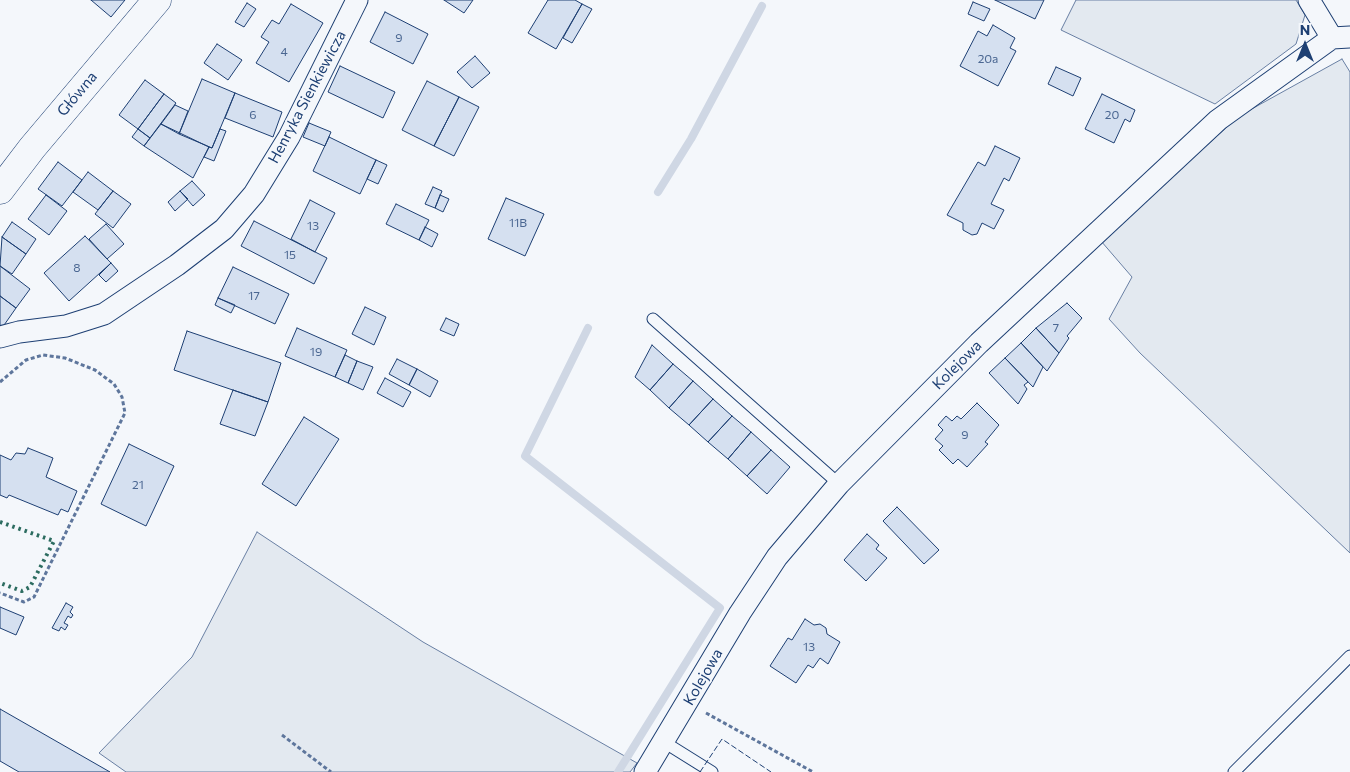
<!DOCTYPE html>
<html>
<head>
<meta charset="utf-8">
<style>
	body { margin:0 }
	#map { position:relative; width:1350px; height:772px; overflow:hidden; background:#f4f7fb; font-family:Commissioner,sans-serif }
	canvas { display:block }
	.north { position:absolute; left:1280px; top:20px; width:50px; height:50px; -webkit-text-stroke:4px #f4f7fb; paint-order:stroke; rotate:0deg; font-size:14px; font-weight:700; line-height:20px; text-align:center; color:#1d3f73 }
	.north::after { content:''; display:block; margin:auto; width:18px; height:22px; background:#1d3f73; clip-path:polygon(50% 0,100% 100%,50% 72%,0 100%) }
</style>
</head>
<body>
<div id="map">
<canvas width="1350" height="772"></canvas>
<div class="north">N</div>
</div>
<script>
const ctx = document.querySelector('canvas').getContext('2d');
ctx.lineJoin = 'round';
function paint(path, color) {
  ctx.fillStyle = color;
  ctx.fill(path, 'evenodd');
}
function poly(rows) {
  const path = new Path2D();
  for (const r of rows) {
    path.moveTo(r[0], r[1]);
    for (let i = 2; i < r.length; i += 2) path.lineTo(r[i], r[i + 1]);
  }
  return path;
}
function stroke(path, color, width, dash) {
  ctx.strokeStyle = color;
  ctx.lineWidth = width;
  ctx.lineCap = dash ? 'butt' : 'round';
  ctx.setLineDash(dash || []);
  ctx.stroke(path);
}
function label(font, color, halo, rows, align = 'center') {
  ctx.font = font + ' Commissioner,sans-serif';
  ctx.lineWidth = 4;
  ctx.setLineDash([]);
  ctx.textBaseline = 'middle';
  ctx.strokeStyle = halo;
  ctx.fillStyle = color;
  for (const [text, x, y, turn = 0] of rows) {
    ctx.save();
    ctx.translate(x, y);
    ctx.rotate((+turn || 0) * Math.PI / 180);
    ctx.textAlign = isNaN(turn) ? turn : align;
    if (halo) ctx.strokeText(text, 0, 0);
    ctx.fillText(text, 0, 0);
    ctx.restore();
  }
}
const green = poly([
	[1076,0,1296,0,1305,15,1296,44,1215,104,1061,30,1076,0],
	[1342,59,1350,72,1350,553,1140,353,1109,319,1132,277,1101,241,1239,116,1342,59],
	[257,532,423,642,637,763,630,772,126,772,99,753,192,657,257,532]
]);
paint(green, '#e3e9f0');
stroke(green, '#687fa3', 1);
stroke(poly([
	[658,192,691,139,762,6],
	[588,328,525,456,720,608,618,772]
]), '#cfd7e4', 8);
const building = poly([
	[91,0,125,0,111,17,91,0],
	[444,0,473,0,464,13,444,0],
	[548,0,575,0,582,4,556,49,528,33,548,0],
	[995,0,1044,0,1035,19,995,0],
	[973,2,990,9,984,21,968,14,973,2],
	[247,3,256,9,244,27,235,22,247,3],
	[291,4,323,23,289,82,256,63,269,42,261,37,272,20,279,24,291,4],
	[582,4,592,9,572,43,563,38,582,4],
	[385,12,428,34,413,64,370,42,385,12],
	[993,25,1015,38,1010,48,1016,51,998,86,960,66,978,31,987,36,993,25],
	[217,44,242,60,228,80,204,63,217,44],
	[475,56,490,73,472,88,457,72,475,56],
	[340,66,395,92,383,118,328,92,340,66],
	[1056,67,1081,78,1073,96,1048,84,1056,67],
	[202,79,235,93,212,148,179,134,202,79],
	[145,80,164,94,138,129,119,115,145,80],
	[427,81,459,97,434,146,402,130,427,81],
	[235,93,282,112,273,137,225,118,235,93],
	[164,94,176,103,150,138,138,129,164,94],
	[1102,94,1135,110,1130,122,1125,119,1114,143,1085,129,1102,94],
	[459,97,479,107,454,156,434,146,459,97],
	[175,105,188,111,179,134,161,124,175,105],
	[309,123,331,132,325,146,303,137,309,123],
	[161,124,209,147,193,178,144,146,161,124],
	[138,129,150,138,144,146,132,137,138,129],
	[220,129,226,131,214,161,204,157,209,147,212,148,220,129],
	[329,137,376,160,360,194,313,171,329,137],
	[995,146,1020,158,1009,181,1004,178,991,204,1004,210,994,229,982,223,977,234,972,235,963,230,963,223,947,215,978,162,985,166,995,146],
	[376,160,387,165,378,184,367,179,376,160],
	[58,162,82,180,62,206,38,189,58,162],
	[88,172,113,191,98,210,73,192,88,172],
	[192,181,205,195,193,206,180,191,192,181],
	[433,187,442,191,435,208,425,204,433,187],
	[113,191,131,204,113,228,95,214,113,191],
	[180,191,188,199,175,211,168,202,180,191],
	[46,195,67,211,49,235,28,219,46,195],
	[440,195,449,199,443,212,435,208,440,195],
	[506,198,544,214,525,256,488,239,506,198],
	[310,200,335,213,315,252,291,239,310,200],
	[396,204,429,220,419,240,386,224,396,204],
	[254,221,327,258,314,284,241,246,254,221],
	[12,222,36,239,26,254,2,237,12,222],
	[106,224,124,244,107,259,89,239,106,224],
	[425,227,438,234,432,247,419,240,425,227],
	[85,236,111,263,69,301,44,273,85,236],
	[2,237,26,254,12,274,0,266,2,237],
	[111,263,118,271,106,282,99,275,111,263],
	[0,266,30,289,16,308,0,296,0,266],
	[233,267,289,294,275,324,218,298,233,267],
	[0,296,16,308,2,328,0,327,0,296],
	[218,298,235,305,231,313,215,305,218,298],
	[1067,303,1082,318,1067,336,1069,338,1059,353,1036,328,1067,303],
	[365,307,386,317,374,345,352,334,365,307],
	[446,318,459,324,454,336,440,330,446,318],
	[297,328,347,350,335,377,285,356,297,328],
	[1036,328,1059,353,1047,371,1021,343,1036,328],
	[187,331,281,363,268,402,174,370,187,331],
	[1021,343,1043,367,1033,387,1005,358,1021,343],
	[652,345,673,364,650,390,635,377,652,345],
	[345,355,357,361,348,383,335,377,345,355],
	[1005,358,1028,382,1024,385,1027,389,1018,404,989,373,1005,358],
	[397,359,417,369,409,385,389,374,397,359],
	[357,361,373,367,363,390,348,383,357,361],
	[673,364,693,381,669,408,650,390,673,364],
	[417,369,438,381,430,397,409,385,417,369],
	[385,378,411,392,403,407,377,393,385,378],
	[693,381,713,399,689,425,669,408,693,381],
	[233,390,268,402,255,436,220,424,233,390],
	[713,399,732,416,708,442,689,425,713,399],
	[977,403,999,425,985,442,988,444,967,467,958,459,953,464,939,450,943,446,935,439,943,430,938,425,946,416,952,421,957,416,961,419,977,403],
	[732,416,751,432,728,459,708,442,732,416],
	[304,417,339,439,296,506,262,484,304,417],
	[751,432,771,450,747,476,728,459,751,432],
	[129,444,174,466,146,526,101,504,129,444],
	[28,448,53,458,46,477,77,491,68,512,61,509,58,515,9,495,7,498,0,495,0,455,11,460,16,453,25,454,28,448],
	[771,450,790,467,767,494,747,476,771,450],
	[897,507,939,550,924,564,883,521,897,507],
	[867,534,879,545,876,549,887,558,866,581,844,560,867,534],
	[66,603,73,607,70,612,73,615,71,618,68,616,64,623,68,625,65,630,61,627,59,631,52,628,66,603],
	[0,607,24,617,16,635,0,628,0,607],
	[805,619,814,625,820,624,826,628,827,634,840,642,828,664,820,658,813,668,808,665,796,683,770,666,788,638,792,640,805,619],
	[0,709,110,772,19,772,0,761,0,709]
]);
paint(building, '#d5e0f0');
stroke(building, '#1d3f73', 1);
const lane = poly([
	[653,319,839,484],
	[664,742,712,772],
	[1234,772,1350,656]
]);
const street = poly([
	[1309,0,1332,38],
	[0,337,19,332,66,326,104,314,177,265,224,229,254,194,289,137,357,0],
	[645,772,740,613,777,557,839,484,979,343,1218,120,1332,38,1350,37]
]);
const secondary = poly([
	[0,190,32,148,157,0]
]);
stroke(lane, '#1d3f73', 13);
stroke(street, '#1d3f73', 23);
stroke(secondary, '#1d3f73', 29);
stroke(poly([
	[0,382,26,360,43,355,65,358,95,370,114,384,122,397,125,413,34,597,24,602,0,593],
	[706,713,813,772],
	[282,735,331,772]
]), '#5e769c', 3, [4, 2.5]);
stroke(lane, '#f4f7fb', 11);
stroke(street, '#f4f7fb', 21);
stroke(secondary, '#f4f7fb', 28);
stroke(poly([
	[0,522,54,541,30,587,22,591,0,583]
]), '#2c6c60', 4, [2.5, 4]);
stroke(poly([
	[700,772,722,739,771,772]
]), '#1d3f73', 1, [6, 2.5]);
label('12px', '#4b6792', null, [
	["9",399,38],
	["4",284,52],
	["20a",988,59],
	["6",253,115],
	["20",1112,115],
	["11B",518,223],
	["13",313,226],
	["15",290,255],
	["8",77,268],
	["17",254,296],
	["7",1056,328],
	["19",316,352],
	["9",965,435],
	["21",138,485],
	["13",809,647]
]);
label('15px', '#1d3f73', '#f4f7fb', [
	["Główna",77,94,-50],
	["Henryka Sienkiewicza",307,97,-62],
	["Kolejowa",957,365,-45],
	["Kolejowa",703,677,-60]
]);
</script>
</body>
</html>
